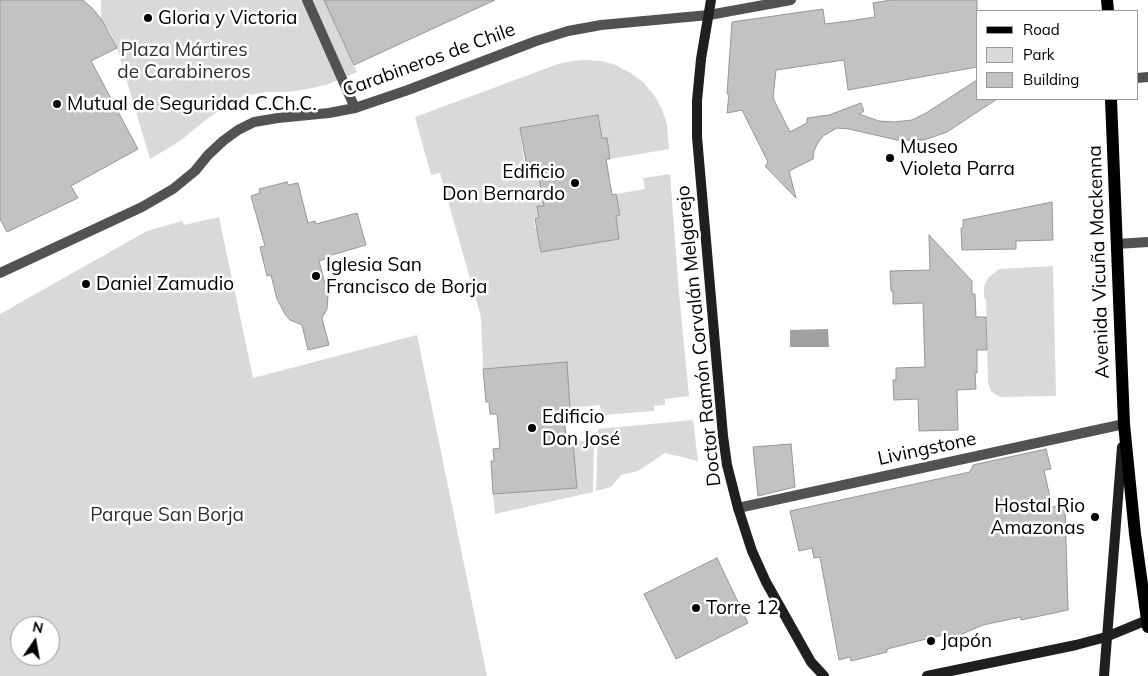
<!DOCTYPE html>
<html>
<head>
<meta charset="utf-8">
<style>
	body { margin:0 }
	#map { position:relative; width:1148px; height:676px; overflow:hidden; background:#fff; font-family:Mulish,sans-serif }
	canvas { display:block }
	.legend { position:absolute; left:976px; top:10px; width:162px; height:90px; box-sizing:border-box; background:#fff; border:1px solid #999; margin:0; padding:6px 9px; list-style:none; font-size:15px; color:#000 }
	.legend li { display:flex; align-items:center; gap:10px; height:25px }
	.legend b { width:25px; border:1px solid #999 }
	.north { position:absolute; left:10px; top:616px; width:50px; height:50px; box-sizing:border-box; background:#fff; border:1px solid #999; border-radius:50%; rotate:12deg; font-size:14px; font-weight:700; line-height:20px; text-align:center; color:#000 }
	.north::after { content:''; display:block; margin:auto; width:18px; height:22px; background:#000; clip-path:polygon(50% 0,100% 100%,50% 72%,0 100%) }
</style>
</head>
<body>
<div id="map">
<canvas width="1148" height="676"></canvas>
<ul class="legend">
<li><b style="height:6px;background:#000"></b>Road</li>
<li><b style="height:14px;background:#d9d9d9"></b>Park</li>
<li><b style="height:14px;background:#c2c2c2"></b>Building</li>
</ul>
<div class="north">N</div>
</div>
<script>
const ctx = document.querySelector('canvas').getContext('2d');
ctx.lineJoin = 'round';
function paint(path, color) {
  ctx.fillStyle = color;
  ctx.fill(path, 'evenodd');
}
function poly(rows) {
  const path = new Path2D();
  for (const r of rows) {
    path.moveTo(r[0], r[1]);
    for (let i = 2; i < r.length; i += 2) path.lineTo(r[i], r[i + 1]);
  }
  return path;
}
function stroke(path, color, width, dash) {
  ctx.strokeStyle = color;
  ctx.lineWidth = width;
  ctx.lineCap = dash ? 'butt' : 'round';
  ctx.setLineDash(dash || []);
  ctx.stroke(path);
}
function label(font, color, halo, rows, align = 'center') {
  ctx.font = font + ' Mulish,sans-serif';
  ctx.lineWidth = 5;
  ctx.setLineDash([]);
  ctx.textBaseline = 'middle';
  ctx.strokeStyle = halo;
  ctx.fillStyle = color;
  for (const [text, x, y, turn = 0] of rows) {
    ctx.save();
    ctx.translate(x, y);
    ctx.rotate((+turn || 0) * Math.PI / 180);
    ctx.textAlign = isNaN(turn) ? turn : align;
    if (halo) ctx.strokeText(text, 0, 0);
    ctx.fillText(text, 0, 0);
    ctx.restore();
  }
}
paint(poly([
	[101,0,324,0,357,72,326,85,307,89,288,92,265,92,241,97,208,118,180,141,150,159,117,48,111,34,101,18],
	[587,60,602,61,616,65,629,72,643,82,654,95,662,109,667,125,669,149,610,159,607,138,602,138,598,115,520,128,524,162,530,161,531,172,538,172,544,206,537,207,539,218,534,220,535,228,537,228,541,252,619,239,616,216,620,215,616,194,645,189,643,178,670,174,679,293,689,396,665,399,665,405,654,406,654,411,602,415,600,405,570,408,566,362,483,369,481,317,440,173,431,175,415,117,558,64,572,61],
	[219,217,253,378,417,335,487,676,0,676,0,314,147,231,182,221,184,225],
	[20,626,50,626,50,656,20,656],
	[1053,266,1056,396,1001,397,996,395,991,391,988,382,986,299,984,298,984,286,988,278,999,269],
	[693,420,698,461,665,453,638,471,621,475,611,487,596,491,598,429],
	[594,440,593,492,495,514,493,494,577,488,573,442]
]), '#d9d9d9');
paint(poly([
	[828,329,829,347,790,347,790,330]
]), '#a0a0a0');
const building = poly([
	[0,0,83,0,92,8,102,20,117,48,91,61,138,149,71,186,78,198,7,232,0,219,0,0],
	[324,0,495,0,354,65,324,0],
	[891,0,977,0,977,67,848,90,844,60,776,70,773,98,790,132,807,123,807,118,829,115,861,103,864,111,859,114,879,121,894,122,912,120,926,113,977,80,977,99,997,99,947,132,924,140,897,140,849,129,837,128,823,136,817,144,814,151,813,159,789,171,796,198,765,166,768,162,742,110,727,113,729,94,727,94,732,22,823,9,825,24,849,21,875,17,873,3,891,0],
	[598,115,602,138,607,138,610,159,606,159,612,195,616,194,620,215,616,216,619,239,541,252,535,219,539,218,537,206,544,206,538,172,531,172,530,161,526,162,520,128,598,115],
	[287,182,288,185,298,183,308,223,315,221,316,224,357,213,366,245,325,257,325,259,319,261,328,295,327,309,322,318,329,345,308,350,302,325,290,320,285,314,277,299,271,275,267,276,260,247,265,246,251,196,260,193,259,189,287,182],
	[1052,202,1053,240,1016,241,1016,249,962,250,961,228,963,228,963,220,1052,202],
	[929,235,972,281,972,294,975,294,976,317,986,317,987,350,977,350,977,373,975,373,976,389,957,390,958,430,919,431,918,399,894,400,893,380,896,380,896,368,925,367,923,303,893,304,893,291,891,291,890,271,930,270,929,235],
	[567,362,570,408,563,409,567,443,573,442,577,488,493,494,491,461,494,461,493,449,500,448,497,414,490,414,489,402,486,402,483,369,567,362],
	[791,444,795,487,758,496,753,447,791,444],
	[1046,449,1051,469,1044,470,1052,507,1065,505,1068,610,1021,620,1021,617,983,625,962,634,938,636,887,649,887,652,851,661,850,657,839,660,820,557,814,558,812,548,799,551,790,511,970,472,973,465,1046,449],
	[717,558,748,623,676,659,644,594,717,558]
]);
paint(building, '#c2c2c2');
stroke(building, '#969696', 1);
stroke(poly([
	[307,0,355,108]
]), '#525252', 10);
stroke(poly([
	[1137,78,1148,77],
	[1117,244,1148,242],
	[0,273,142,207,173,189,195,171,208,155,223,141,238,130,254,122,278,118,329,113,355,108,408,90,536,41,568,31,601,25,709,15,791,0],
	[738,508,1124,424]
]), '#525252', 10);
stroke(poly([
	[711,0,701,59,697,101,697,137,723,436,727,465,738,508,752,551,766,582,811,662,824,676],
	[927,676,1076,645,1106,637,1147,620],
	[1104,676,1122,447]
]), '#1f1f1f', 10);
stroke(poly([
	[1107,0,1108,11],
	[1111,99,1124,424,1135,534,1148,627]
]), '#000', 12);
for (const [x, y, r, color] of [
	[148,18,5,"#000"],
	[57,104,5,"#000"],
	[890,158,5,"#000"],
	[575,183,5,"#000"],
	[316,276,5,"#000"],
	[86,284,5,"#000"],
	[532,428,5,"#000"],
	[1095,517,5,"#000"],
	[696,608,5,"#000"],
	[931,641,5,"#000"]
]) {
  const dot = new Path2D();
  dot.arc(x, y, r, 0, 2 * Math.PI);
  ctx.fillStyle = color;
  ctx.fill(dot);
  stroke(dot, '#fff', 2);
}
label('19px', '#000', '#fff', [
	["Gloria y Victoria",158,18],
	["Mutual de Seguridad C.Ch.C.",67,104],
	["Museo",900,147],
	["Violeta Parra",900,169],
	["Edificio",565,172,"right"],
	["Don Bernardo",565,194,"right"],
	["Iglesia San",326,265],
	["Francisco de Borja",326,287],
	["Daniel Zamudio",96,284],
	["Edificio",542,417],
	["Don José",542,439],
	["Hostal Rio",1085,506,"right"],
	["Amazonas",1085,528,"right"],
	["Torre 12",706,608],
	["Japón",941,641]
], 'left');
label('19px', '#303030', '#fff', [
	["Plaza Mártires",184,50],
	["de Carabineros",184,72],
	["Parque San Borja",167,515]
]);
label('19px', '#000', '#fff', [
	["Carabineros de Chile",429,60,-20],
	["Avenida Vicuña Mackenna",1099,262,-92],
	["Doctor Ramón Corvalán Melgarejo",699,336,-96],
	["Livingstone",927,449,-12]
]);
</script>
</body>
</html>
